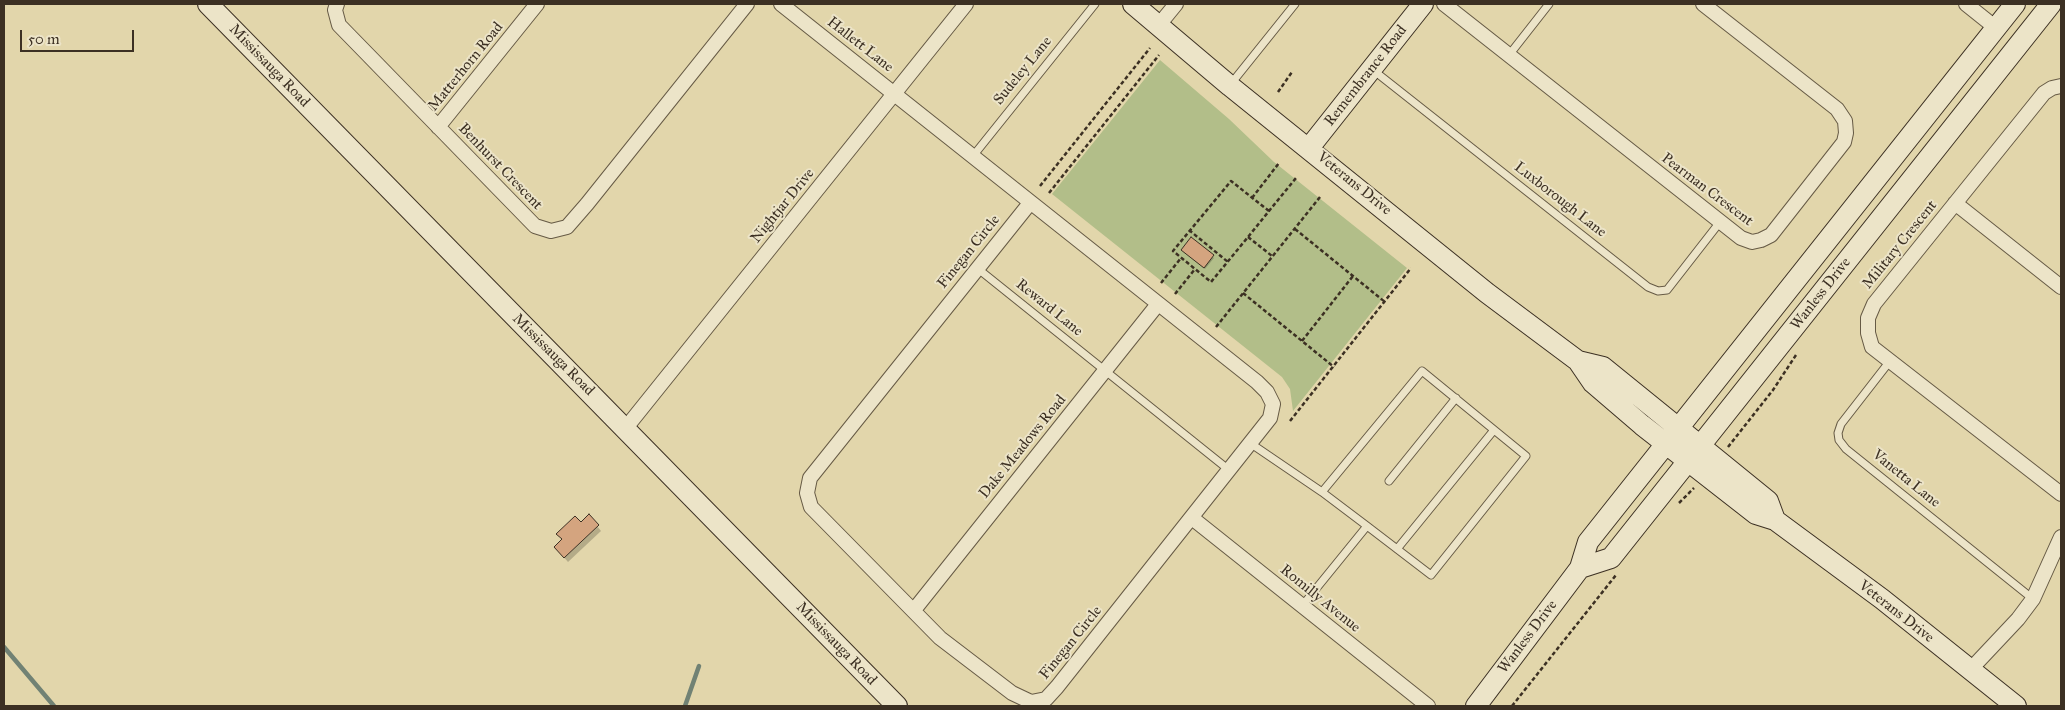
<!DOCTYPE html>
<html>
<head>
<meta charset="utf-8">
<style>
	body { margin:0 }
	#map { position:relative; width:2065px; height:710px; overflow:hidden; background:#e2d6ab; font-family:"IM FELL Great Primer",serif }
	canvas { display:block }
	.frame { position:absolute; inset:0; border:5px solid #3c3023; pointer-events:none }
	.scale { position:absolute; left:20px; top:30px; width:114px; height:22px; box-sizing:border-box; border:2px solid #3c3023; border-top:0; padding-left:6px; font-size:15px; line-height:18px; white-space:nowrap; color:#3c3023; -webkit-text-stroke:4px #ece4c8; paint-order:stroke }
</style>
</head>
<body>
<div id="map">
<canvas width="2065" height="710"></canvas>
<div class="frame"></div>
<div class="scale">50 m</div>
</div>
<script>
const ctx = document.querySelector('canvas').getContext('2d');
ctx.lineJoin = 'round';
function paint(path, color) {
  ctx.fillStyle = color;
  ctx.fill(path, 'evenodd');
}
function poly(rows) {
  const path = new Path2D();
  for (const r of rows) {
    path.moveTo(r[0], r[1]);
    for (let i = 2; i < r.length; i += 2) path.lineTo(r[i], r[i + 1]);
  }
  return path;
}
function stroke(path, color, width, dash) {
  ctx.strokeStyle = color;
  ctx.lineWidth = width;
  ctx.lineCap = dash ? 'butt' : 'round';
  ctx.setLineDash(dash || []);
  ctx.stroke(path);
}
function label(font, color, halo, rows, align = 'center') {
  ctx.font = font + ' "IM FELL Great Primer",serif';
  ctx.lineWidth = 4;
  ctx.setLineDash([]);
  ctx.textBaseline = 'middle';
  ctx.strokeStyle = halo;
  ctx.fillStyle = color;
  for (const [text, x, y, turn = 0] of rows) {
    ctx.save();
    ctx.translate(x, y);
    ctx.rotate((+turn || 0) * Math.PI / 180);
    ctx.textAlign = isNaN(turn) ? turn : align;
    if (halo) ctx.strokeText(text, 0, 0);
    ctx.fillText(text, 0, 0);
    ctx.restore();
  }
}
paint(poly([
	[1160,60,1229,119,1274,162,1407,268,1293,411,1290,389,1282,377,1052,194]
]), '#b2be89');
paint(poly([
	[1191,239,1214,258,1205,269,1182,250],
	[589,516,601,531,568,562,555,547,562,540,558,534,581,524]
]), '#0003');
stroke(poly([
	[4,647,54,706],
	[685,706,699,666]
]), '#718274', 4.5);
const building = poly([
	[1191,237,1214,255,1204,268,1181,250,1191,237],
	[589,514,599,525,564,558,554,547,562,539,556,534,575,516,581,522,589,514]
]);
paint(building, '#d4a47f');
stroke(building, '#3c3023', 1);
const lane = poly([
	[1509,55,1549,4],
	[1373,70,1648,287,1658,291,1667,290,1720,222],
	[1230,85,1295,4],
	[973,156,1095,4],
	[977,268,1229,470],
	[1890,361,1841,424,1838,433,1839,440,1846,449,2033,599],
	[1250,443,1322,492],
	[1389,481,1456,398],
	[1397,549,1494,430],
	[1302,606,1367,526,1322,492,1422,371,1526,456,1431,575,1367,526]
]);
const street = poly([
	[337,4,335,10,339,25,535,226,551,231,567,227,587,204,747,4],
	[781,4,1257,382,1267,392,1273,404,1270,418,1057,687,1046,699,1031,702,1012,693,940,638,811,507,807,493,810,478,1030,203],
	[1444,4,1741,238,1752,242,1761,240,1771,235,1844,142,1846,133,1845,121,1837,109,1703,4],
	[1966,4,1996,28],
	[1158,26,1176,4],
	[2061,86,2052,88,2044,93,1874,304,1868,318,1868,333,1872,347,2061,494],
	[438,127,537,4],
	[1955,203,2061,287],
	[625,429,966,4],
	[1192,518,1428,706],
	[914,610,1158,304],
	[1970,670,2018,619,2033,599,2061,537]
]);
const secondary = poly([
	[208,4,897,706],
	[1133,4,1230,86,1487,293,1578,361,1593,383,1642,425,1756,514,1775,520,1882,599,2016,706],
	[1309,148,1423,4],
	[1578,361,1603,367,1661,414,1768,501,1775,520],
	[1580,568,1611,558,2051,4],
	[1476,706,1580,568,1588,542,2015,4]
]);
stroke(lane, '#665a45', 9);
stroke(street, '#665a45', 16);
stroke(secondary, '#3c3023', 22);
stroke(poly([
	[1278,92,1292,72],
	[1040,186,1150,48],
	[1049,193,1159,55],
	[1252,198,1279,163],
	[1269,211,1231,181,1173,251,1211,282,1248,237,1269,211,1296,178],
	[1295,229,1385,302],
	[1189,230,1228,262],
	[1248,237,1272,256],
	[1161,283,1181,258],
	[1243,293,1334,367],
	[1175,294,1195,269],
	[1216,327,1320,197],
	[1302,341,1353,276],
	[1290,421,1411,268],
	[1728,447,1773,390,1796,355],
	[1679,503,1694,488],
	[1512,706,1616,575]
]), '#3c3023', 2.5, [4, 2.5]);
stroke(lane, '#ece4c8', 7);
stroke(street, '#ece4c8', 14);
stroke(secondary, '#ece4c8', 20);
label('15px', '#3c3023', '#ece4c8', [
	["Hallett Lane",860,45,38],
	["Mississauga Road",269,66,46],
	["Matterhorn Road",466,67,-51],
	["Sudeley Lane",1023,71,-51],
	["Remembrance Road",1366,76,-52],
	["Benhurst Crescent",500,167,46],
	["Veterans Drive",1354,184,39],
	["Pearman Crescent",1707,190,37],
	["Luxborough Lane",1560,200,38],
	["Nightjar Drive",783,206,-51],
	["Military Crescent",1900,245,-51],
	["Finegan Circle",969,252,-51],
	["Wanless Drive",1821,294,-52],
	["Reward Lane",1049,308,39],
	["Mississauga Road",553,355,45],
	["Dake Meadows Road",1023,447,-51],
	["Vanetta Lane",1906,479,39],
	["Romilly Avenue",1320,599,39],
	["Veterans Drive",1896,612,38],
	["Wanless Drive",1528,637,-53],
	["Finegan Circle",1071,643,-51],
	["Mississauga Road",836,644,46]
]);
</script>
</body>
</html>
